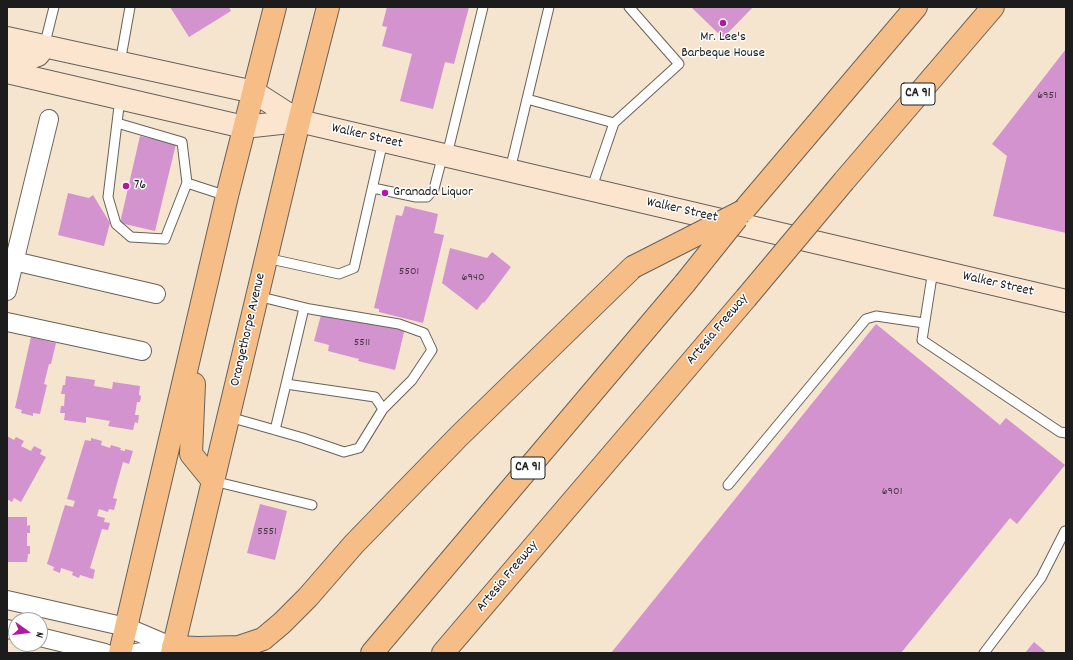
<!DOCTYPE html>
<html>
<head>
<meta charset="utf-8">
<style>
	body { margin:0 }
	#map { position:relative; width:1073px; height:660px; overflow:hidden; background:#f5e5ce; font-family:Dekko,sans-serif }
	canvas { display:block }
	.frame { position:absolute; inset:0; border:8px solid #1c1c1c; pointer-events:none }
	.north { position:absolute; left:8px; top:612px; width:40px; height:40px; box-sizing:border-box; background:#fff; border:1px solid #a4a4a4; border-radius:50%; rotate:104deg; font-size:11px; font-weight:700; line-height:16px; text-align:center; color:#1c1c1c }
	.north::after { content:''; display:block; margin:auto; width:14px; height:18px; background:#b5179e; clip-path:polygon(50% 0,100% 100%,50% 72%,0 100%) }
</style>
</head>
<body>
<div id="map">
<canvas width="1073" height="660"></canvas>
<div class="frame"></div>
<div class="north">N</div>
</div>
<script>
const ctx = document.querySelector('canvas').getContext('2d');
ctx.lineJoin = 'round';
function paint(path, color) {
  ctx.fillStyle = color;
  ctx.fill(path, 'evenodd');
}
function poly(rows) {
  const path = new Path2D();
  for (const r of rows) {
    path.moveTo(r[0], r[1]);
    for (let i = 2; i < r.length; i += 2) path.lineTo(r[i], r[i + 1]);
  }
  return path;
}
function stroke(path, color, width, dash) {
  ctx.strokeStyle = color;
  ctx.lineWidth = width;
  ctx.lineCap = dash ? 'butt' : 'round';
  ctx.setLineDash(dash || []);
  ctx.stroke(path);
}
function label(font, color, halo, rows, align = 'center') {
  ctx.font = font + ' Dekko,sans-serif';
  ctx.lineWidth = 3;
  ctx.setLineDash([]);
  ctx.textBaseline = 'middle';
  ctx.strokeStyle = halo;
  ctx.fillStyle = color;
  for (const [text, x, y, turn = 0] of rows) {
    ctx.save();
    ctx.translate(x, y);
    ctx.rotate((+turn || 0) * Math.PI / 180);
    ctx.textAlign = isNaN(turn) ? turn : align;
    if (halo) ctx.strokeText(text, 0, 0);
    ctx.fillText(text, 0, 0);
    ctx.restore();
  }
}
paint(poly([
	[170,7,229,7,231,11,189,37],
	[387,7,469,7,454,64,445,62,433,109,400,101,412,54,382,46,387,27,382,26],
	[691,7,753,7,723,38],
	[1066,49,1066,233,993,216,1007,156,992,144],
	[140,136,176,144,155,231,120,223],
	[68,193,89,198,93,195,110,223,104,246,58,235],
	[405,206,438,214,434,233,444,235,423,323,379,312,379,309,374,308,396,215,402,216],
	[450,248,487,258,492,252,511,267,484,303,483,302,477,310,442,283],
	[337,314,405,328,395,370,358,361,359,359,328,351,329,345,314,341,321,315,336,319],
	[876,324,1000,425,1006,418,1065,465,1017,524,1010,518,901,653,611,653],
	[31,337,56,343,51,364,49,364,44,384,47,385,40,414,33,413,33,416,21,413,22,410,15,408],
	[66,376,95,380,94,386,112,389,113,382,140,386,139,395,141,396,140,402,137,402,135,415,139,415,138,423,135,422,133,430,108,426,110,421,86,417,86,423,64,420,65,413,60,413,61,406,64,406,65,394,61,394,63,385,65,385],
	[7,436,14,440,16,437,24,441,21,446,31,451,34,446,42,450,40,454,46,457,21,502,14,498,12,502,7,499],
	[91,438,102,441,101,445,110,448,111,445,121,448,120,450,125,451,125,449,133,451,129,464,123,462,113,498,117,499,114,510,109,509,108,512,99,509,97,516,105,518,104,522,110,523,108,530,102,529,90,568,95,570,93,579,80,575,79,578,72,575,73,572,61,568,60,573,53,570,54,567,47,564,65,505,73,507,75,501,67,499,85,440,91,441],
	[260,504,287,511,275,560,247,553],
	[7,517,27,517,27,526,30,525,30,533,27,533,27,546,30,546,30,554,28,554,27,562,7,562],
	[1034,642,1047,653,1025,653]
]), '#d393ce');
const lane = poly([
	[44,47,54,7],
	[120,63,130,7],
	[120,98,108,197,116,224,131,237,165,239,187,183],
	[527,99,614,123],
	[117,123,182,142,187,183,227,196],
	[447,155,483,7],
	[510,170,549,7],
	[373,188,416,197,427,197,434,189,443,154],
	[591,190,614,123,679,64,629,7],
	[266,258,339,274,354,268,383,141],
	[933,270,922,340,1060,432,1066,433],
	[257,296,310,309,399,324,424,333,432,350,412,380,383,409],
	[286,384,304,308],
	[229,417,254,424,303,438,344,452,359,448,383,409,375,397,286,384,275,430],
	[213,481,312,505],
	[728,485,866,319,876,316,924,323],
	[984,653,1041,578,1065,531]
]);
const street = poly([
	[14,261,156,294],
	[7,291,49,119],
	[7,322,142,351],
	[7,600,126,627,173,647],
	[7,629,16,631],
	[40,637,105,653],
	[136,653,173,647]
]);
const secondary = poly([
	[7,38,254,92,299,121,1066,301],
	[7,54,30,58,38,55,44,47],
	[7,72,244,127,299,121]
]);
const primary = poly([
	[194,384,191,454,213,481],
	[120,653,227,196,275,7],
	[172,653,299,121,328,7]
]);
const highway = poly([
	[844,181,993,7],
	[743,211,916,7],
	[173,647,198,648,239,647,263,639,282,623,308,597,354,544,459,436,633,267],
	[372,653,685,283],
	[443,653,746,298]
]);
stroke(lane, '#68625a', 11);
stroke(street, '#68625a', 20);
stroke(secondary, '#68625a', 24);
stroke(primary, '#68625a', 24);
stroke(highway, '#68625a', 24);
stroke(lane, '#fff', 9);
stroke(street, '#fff', 18);
stroke(secondary, '#fbe5cf', 22);
stroke(primary, '#f6be86', 22);
stroke(highway, '#f6be86', 22);
const highwayBridge = poly([
	[633,267,743,211],
	[685,283,737,218],
	[746,298,844,181]
]);
stroke(highwayBridge, '#68625a', 24, []);
stroke(highwayBridge, '#f6be86', 22);
for (const [x, y, r, color] of [
	[723,23,4,"#b5179e"],
	[126,186,4,"#b5179e"],
	[385,193,4,"#b5179e"]
]) {
  const dot = new Path2D();
  dot.arc(x, y, r, 0, 2 * Math.PI);
  ctx.fillStyle = color;
  ctx.fill(dot);
  stroke(dot, '#fff', 1.5);
}
label('12px', '#4a3a48', null, [
	["6951",1047,96],
	["5501",409,272],
	["6940",473,278],
	["5511",362,343],
	["6901",892,492],
	["5551",267,532]
]);
for (const [x, y, w] of [
	[918,94,34],
	[528,468,34]
]) {
  const box = new Path2D();
  box.roundRect(x - w / 2, y - 11, w, 22, 3);
  ctx.fillStyle = '#fff';
  ctx.fill(box);
  stroke(box, '#1c1c1c', 1);
}
label('bold 13px', '#1c1c1c', null, [
	["CA 91",918,94],
	["CA 91",528,468]
]);
label('14px', '#1c1c1c', '#fff', [
	["Mr. Lee's",723,38,"center"],
	["Barbeque House",723,54,"center"],
	["76",134,186],
	["Granada Liquor",393,193]
], 'left');
label('14px', '#1c1c1c', '#fff', [
	["Walker Street",367,137,13],
	["Walker Street",682,211,13],
	["Walker Street",998,285,13],
	["Orangethorpe Avenue",249,330,-77],
	["Artesia Freeway",718,330,-50],
	["Artesia Freeway",508,577,-50]
]);
</script>
</body>
</html>
